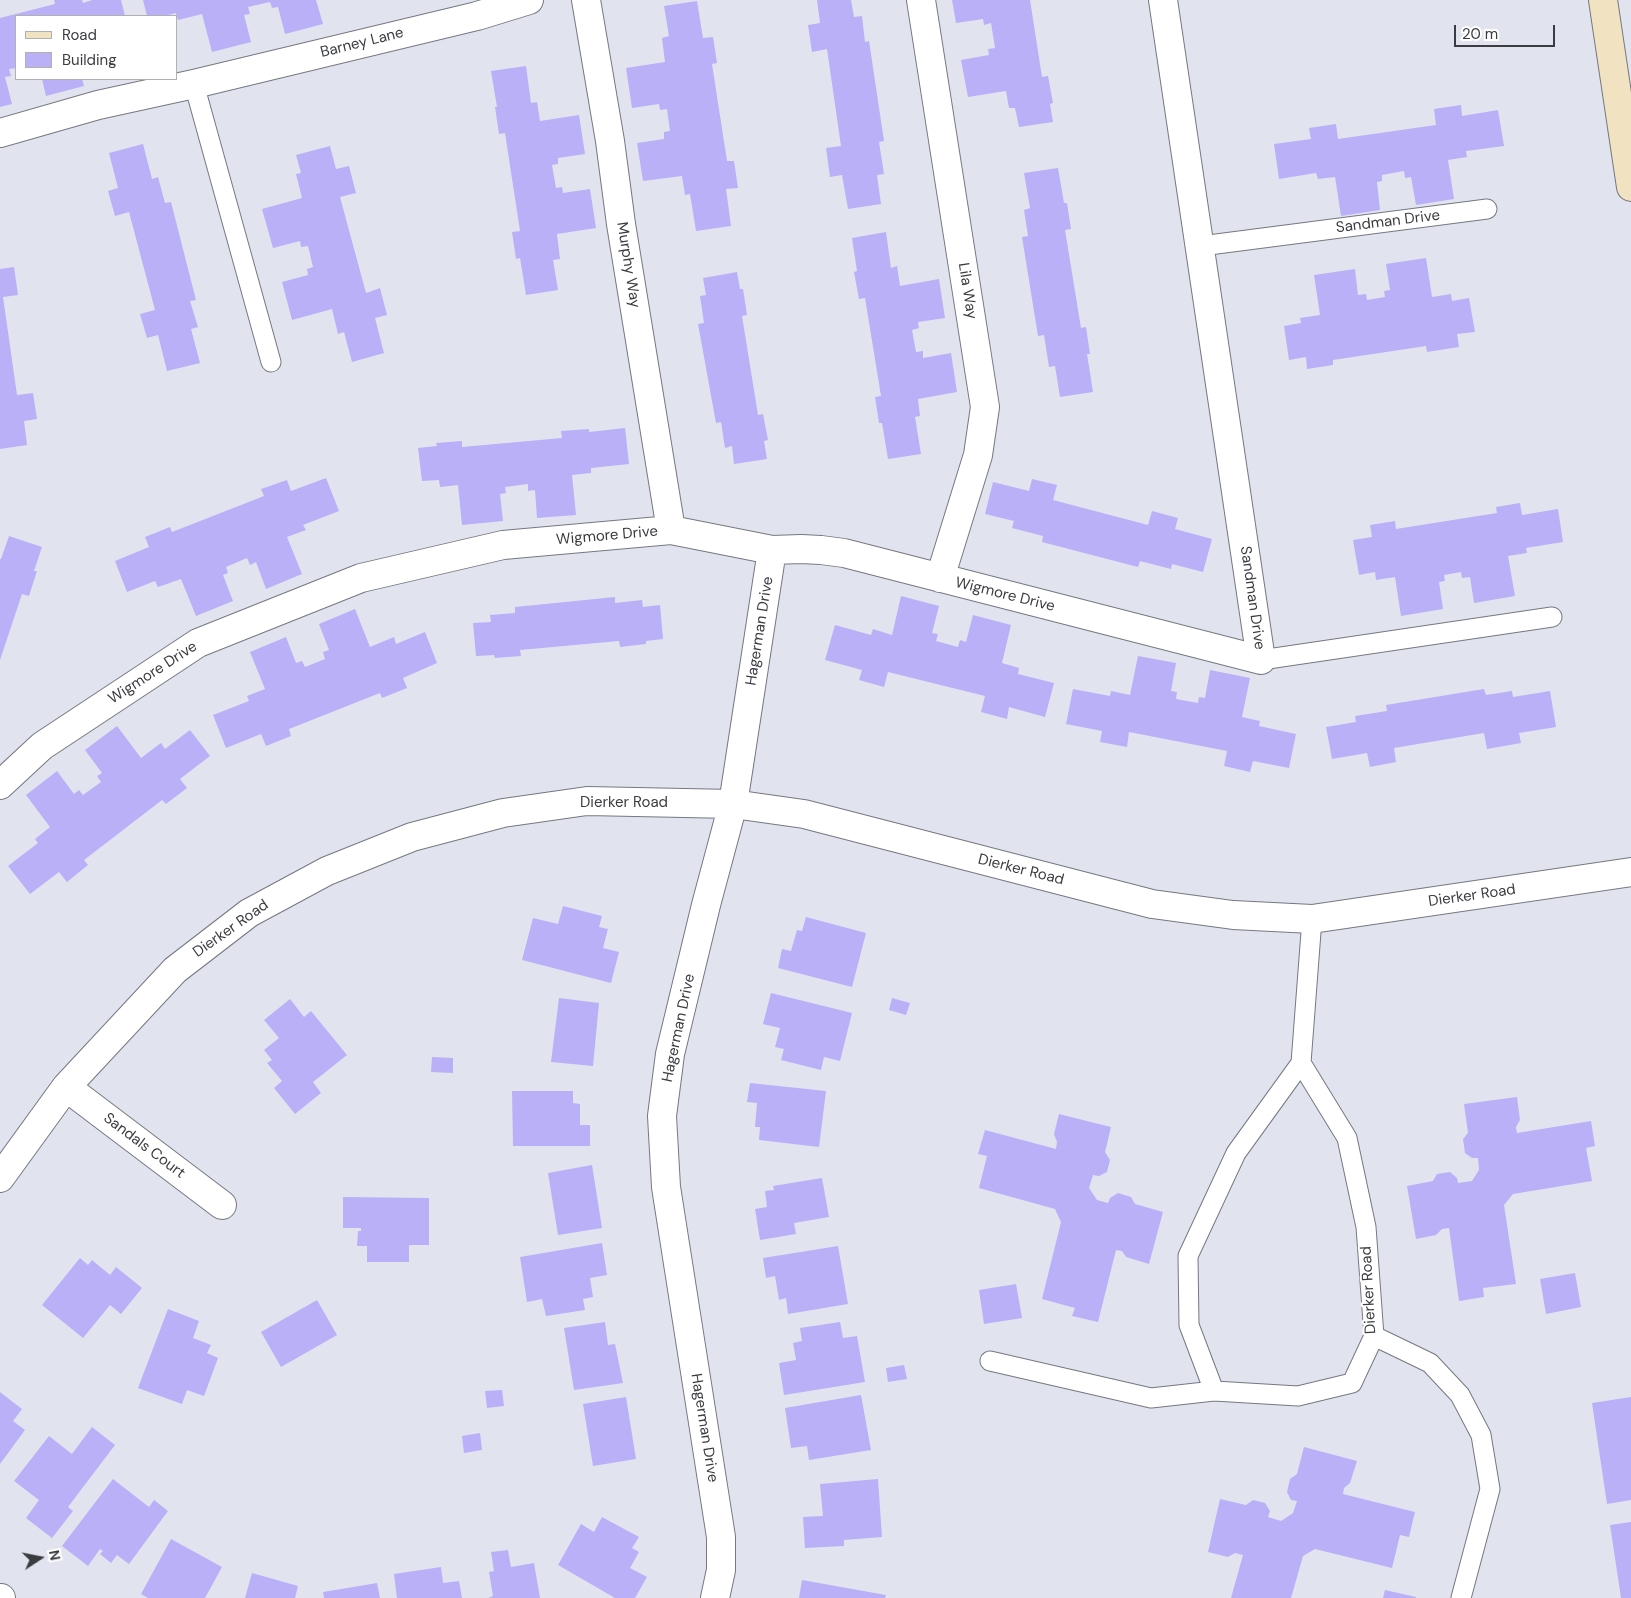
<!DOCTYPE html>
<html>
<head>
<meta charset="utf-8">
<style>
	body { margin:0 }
	#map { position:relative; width:1631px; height:1598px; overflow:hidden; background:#e1e4ee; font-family:"DM Sans",sans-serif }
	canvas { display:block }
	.legend { position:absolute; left:15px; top:15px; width:162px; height:65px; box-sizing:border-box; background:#fff; border:1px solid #b0b1b3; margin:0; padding:6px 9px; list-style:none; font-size:15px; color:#3a3c40 }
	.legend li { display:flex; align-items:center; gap:10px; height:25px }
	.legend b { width:25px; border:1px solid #b0b1b3 }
	.north { position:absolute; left:15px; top:1533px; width:50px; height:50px; -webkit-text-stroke:4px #fff; paint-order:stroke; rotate:79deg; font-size:14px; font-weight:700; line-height:20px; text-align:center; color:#3a3c40 }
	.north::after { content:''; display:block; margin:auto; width:18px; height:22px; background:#3a3c40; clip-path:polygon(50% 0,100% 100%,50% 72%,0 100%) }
	.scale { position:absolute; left:1454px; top:25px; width:101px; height:22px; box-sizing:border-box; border:2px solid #3a3c40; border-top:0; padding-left:6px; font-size:15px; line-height:18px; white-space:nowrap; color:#3a3c40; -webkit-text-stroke:4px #fff; paint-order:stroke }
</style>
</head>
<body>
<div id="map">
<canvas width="1631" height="1598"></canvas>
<ul class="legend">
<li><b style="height:6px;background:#f1e2c1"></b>Road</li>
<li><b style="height:14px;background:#b9b0f8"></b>Building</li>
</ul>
<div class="north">N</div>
<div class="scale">20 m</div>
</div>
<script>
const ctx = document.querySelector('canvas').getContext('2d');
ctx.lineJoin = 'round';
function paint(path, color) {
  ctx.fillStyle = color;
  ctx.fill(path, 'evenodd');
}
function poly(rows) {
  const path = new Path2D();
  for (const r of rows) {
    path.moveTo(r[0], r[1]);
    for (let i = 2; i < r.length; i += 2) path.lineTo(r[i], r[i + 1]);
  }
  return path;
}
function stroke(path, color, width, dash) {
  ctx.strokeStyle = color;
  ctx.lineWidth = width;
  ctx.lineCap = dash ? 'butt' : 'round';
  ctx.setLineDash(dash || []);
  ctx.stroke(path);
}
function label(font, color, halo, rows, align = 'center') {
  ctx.font = font + ' "DM Sans",sans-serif';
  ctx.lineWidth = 4;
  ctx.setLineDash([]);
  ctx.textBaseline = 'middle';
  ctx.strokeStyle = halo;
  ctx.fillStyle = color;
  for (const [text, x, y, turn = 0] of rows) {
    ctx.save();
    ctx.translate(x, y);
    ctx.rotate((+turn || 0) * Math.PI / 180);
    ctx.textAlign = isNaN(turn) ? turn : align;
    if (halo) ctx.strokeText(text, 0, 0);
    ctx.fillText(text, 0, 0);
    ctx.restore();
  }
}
paint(poly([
	[54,0,82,0,83,3,92,0,121,0,125,16,16,16,16,68,9,69,11,76,5,77,12,104,0,107,0,18,55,4],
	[143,0,316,0,323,24,285,34,278,7,272,8,270,2,248,7,250,14,244,15,251,42,212,52,202,14,178,20,176,13,164,16,147,16],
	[817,0,851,0,854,17,862,16,865,42,869,41,884,141,879,142,884,174,877,175,881,204,848,209,842,175,830,177,826,148,841,146,827,49,812,52,808,25,820,23],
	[952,0,1030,0,1042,77,1048,76,1053,103,1050,104,1053,122,1019,127,1015,108,1009,108,1006,91,968,97,961,60,989,55,988,49,995,48,991,23,984,25,983,19,956,23],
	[697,1,703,38,713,37,717,63,712,64,727,161,734,161,738,188,726,189,731,226,696,231,690,194,685,195,682,176,643,181,637,143,664,139,664,132,670,131,667,109,660,110,659,104,632,108,626,68,665,62,662,38,669,36,664,6],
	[526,66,531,103,537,102,540,121,579,115,585,154,558,158,558,164,552,165,556,188,562,187,563,193,590,189,596,228,557,234,560,259,553,260,558,290,526,295,520,258,516,259,512,232,520,231,505,133,499,134,495,107,497,107,491,71],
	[42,79,82,79,84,86,46,96],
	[1461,105,1462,116,1498,110,1504,146,1466,151,1467,157,1448,160,1454,199,1416,205,1411,177,1405,178,1404,171,1382,175,1382,181,1377,182,1380,210,1341,216,1335,177,1318,179,1316,173,1279,179,1274,144,1311,139,1309,128,1336,124,1338,139,1436,125,1434,109],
	[143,144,152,179,158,177,165,203,171,202,196,300,190,301,198,327,191,329,200,363,167,371,158,335,147,338,140,314,155,310,129,212,115,216,108,191,118,188,109,153],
	[330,146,336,169,349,166,356,193,340,197,366,293,380,288,387,315,375,318,384,353,352,362,344,332,338,334,332,309,292,320,282,282,308,275,307,269,313,267,308,246,301,247,300,241,273,248,262,209,302,198,296,174,301,173,296,155],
	[1058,168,1064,203,1067,203,1071,229,1065,230,1081,328,1086,327,1090,354,1087,354,1093,392,1060,397,1055,366,1049,367,1044,335,1038,336,1022,237,1028,236,1024,210,1030,208,1024,173],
	[886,232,891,268,897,266,900,286,939,279,945,318,918,322,919,328,912,330,916,352,923,351,923,358,951,353,957,392,918,399,920,416,915,417,921,454,888,459,882,423,879,423,875,397,881,396,865,298,859,299,854,272,857,271,852,238],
	[1426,258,1432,297,1451,294,1452,301,1469,298,1475,332,1457,334,1459,347,1427,352,1426,346,1333,360,1333,365,1307,369,1306,357,1289,360,1284,326,1301,323,1300,318,1320,315,1314,275,1355,269,1358,295,1366,294,1367,300,1385,297,1384,291,1390,290,1386,264],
	[14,267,18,295,3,297,17,395,33,393,37,419,24,421,27,445,0,449,0,269],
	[737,272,740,289,743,289,747,315,742,316,758,415,763,414,768,440,764,441,767,459,734,464,732,446,725,448,721,422,716,423,698,324,704,323,700,296,706,295,703,278],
	[625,428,629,464,591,468,591,473,572,475,576,515,537,518,535,490,528,491,528,484,505,487,506,493,500,494,503,521,462,525,458,485,440,487,439,480,422,481,418,448,437,446,436,443,462,441,462,447,562,438,561,431,589,429,589,432],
	[326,478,339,511,303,525,306,530,287,537,302,574,266,589,256,562,250,565,247,558,226,567,228,573,223,575,233,601,196,616,181,579,158,587,155,581,127,592,115,561,149,547,145,537,170,527,172,532,264,496,261,489,287,480,291,491],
	[1032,479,1057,485,1053,500,1148,525,1152,511,1178,518,1175,529,1212,539,1203,572,1172,564,1171,569,1140,561,1138,567,1042,542,1043,536,1012,528,1014,521,985,514,993,482,1029,491],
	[1520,503,1522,515,1558,509,1563,542,1526,548,1527,553,1508,556,1515,596,1474,603,1470,577,1462,578,1461,572,1444,575,1445,581,1439,582,1443,609,1401,616,1395,577,1376,580,1375,572,1359,575,1353,540,1372,537,1370,525,1395,521,1396,529,1497,513,1496,507],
	[9,536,42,547,34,571,37,571,29,596,22,594,0,660,0,559,1,559],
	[901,596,939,606,932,633,938,634,936,641,958,647,960,640,966,642,973,615,1011,625,1002,663,1019,668,1018,674,1054,683,1045,717,1009,707,1007,719,981,712,985,696,888,672,884,687,859,680,862,670,825,660,835,625,871,635,873,629,892,635],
	[615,597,615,603,642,600,643,607,660,605,663,639,646,641,646,644,620,647,619,641,520,650,521,656,495,658,494,655,476,656,473,623,491,622,490,615,515,613,515,607],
	[355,609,370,647,394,637,396,644,425,632,437,663,403,678,407,688,382,698,380,693,289,729,291,736,266,746,261,734,226,748,213,715,249,701,247,696,265,689,250,652,286,637,296,663,302,661,305,667,325,659,323,652,329,650,319,624],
	[1138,656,1176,663,1171,691,1177,692,1176,699,1198,703,1199,697,1205,698,1210,670,1250,678,1242,717,1260,721,1259,726,1296,734,1289,768,1253,761,1250,772,1224,766,1227,751,1129,732,1127,747,1100,742,1102,731,1066,724,1073,689,1110,696,1111,691,1130,695],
	[1484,689,1486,695,1512,691,1513,697,1550,691,1556,727,1519,733,1521,743,1487,749,1484,733,1394,748,1396,762,1370,767,1367,753,1332,759,1326,727,1356,722,1355,716,1387,711,1386,705],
	[117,726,141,758,161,743,165,749,190,730,210,756,180,779,187,788,166,804,162,800,84,860,88,865,67,882,59,872,30,894,8,866,38,843,35,839,50,827,26,795,57,771,74,794,79,790,83,795,101,782,97,776,102,773,85,750],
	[563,906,602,916,599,927,608,929,603,948,619,952,611,983,522,960,533,918,558,924],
	[806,917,866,933,852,987,778,968,782,949,791,951,797,930,802,931],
	[771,993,852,1013,840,1061,824,1057,821,1070,781,1060,784,1049,775,1047,780,1028,763,1024],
	[559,998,599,1003,593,1066,551,1062],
	[892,998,910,1003,906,1015,889,1010],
	[290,999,304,1017,311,1011,347,1055,313,1082,321,1093,295,1114,274,1088,282,1081,267,1063,272,1060,264,1050,279,1038,264,1020],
	[432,1057,453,1058,453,1073,431,1072],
	[750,1083,826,1091,819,1147,759,1140,760,1127,755,1127,757,1103,747,1102],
	[512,1091,573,1091,573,1103,580,1104,580,1125,590,1125,590,1146,513,1146],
	[1517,1097,1520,1120,1516,1127,1517,1133,1591,1121,1595,1146,1586,1148,1592,1181,1513,1194,1504,1205,1516,1284,1483,1288,1484,1297,1459,1301,1449,1228,1442,1229,1436,1235,1416,1239,1407,1186,1433,1181,1437,1174,1450,1172,1457,1178,1458,1183,1472,1181,1479,1170,1478,1158,1472,1158,1465,1153,1463,1139,1468,1133,1464,1104],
	[1059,1114,1111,1127,1105,1152,1110,1160,1107,1172,1099,1176,1093,1175,1089,1188,1097,1200,1108,1203,1110,1198,1118,1193,1131,1197,1135,1204,1163,1212,1149,1264,1126,1257,1122,1251,1116,1250,1098,1322,1072,1316,1075,1308,1042,1299,1061,1222,1055,1209,979,1188,987,1156,978,1154,985,1130,1056,1149,1057,1142,1054,1134],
	[592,1165,602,1228,558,1235,548,1173],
	[822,1178,829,1217,794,1223,796,1234,760,1240,755,1209,767,1207,765,1191,774,1190,773,1186],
	[343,1197,429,1198,429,1245,409,1245,409,1262,367,1262,367,1246,357,1246,358,1231,361,1231,361,1228,343,1228],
	[602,1243,607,1275,590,1278,593,1297,583,1299,585,1310,546,1316,542,1299,527,1302,520,1257],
	[838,1246,848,1304,788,1314,786,1298,779,1300,775,1276,766,1278,763,1258],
	[80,1258,88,1265,92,1260,110,1275,116,1267,142,1288,121,1314,110,1305,83,1338,42,1305],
	[1575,1273,1581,1307,1546,1314,1540,1279],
	[1016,1284,1022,1318,984,1324,979,1290],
	[317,1300,337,1335,281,1367,261,1332],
	[168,1309,199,1321,193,1338,211,1345,207,1353,218,1358,204,1396,187,1390,182,1404,138,1388],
	[605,1322,608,1345,615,1344,623,1383,574,1390,564,1328],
	[840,1322,843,1338,857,1336,865,1382,784,1395,779,1363,796,1360,793,1343,802,1341,800,1328],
	[904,1365,907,1379,888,1382,886,1368],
	[502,1390,504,1406,487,1408,485,1391],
	[0,1392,22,1409,13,1421,25,1430,0,1464],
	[861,1395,871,1450,809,1460,807,1446,791,1448,785,1408],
	[626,1397,636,1459,593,1466,583,1404],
	[1631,1397,1631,1500,1607,1504,1592,1403],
	[92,1427,115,1445,68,1507,73,1511,52,1538,26,1518,39,1500,14,1481,49,1436,72,1454],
	[480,1433,482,1450,464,1453,462,1436],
	[1304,1447,1357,1461,1350,1483,1344,1488,1343,1494,1415,1512,1409,1537,1400,1535,1392,1568,1315,1549,1303,1556,1291,1598,1231,1598,1243,1555,1235,1553,1228,1557,1208,1552,1220,1499,1246,1505,1253,1500,1265,1503,1270,1511,1268,1517,1281,1521,1293,1513,1297,1501,1291,1500,1287,1492,1290,1479,1297,1474],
	[113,1479,149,1507,154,1500,168,1511,129,1564,117,1555,111,1563,100,1554,103,1551,100,1549,88,1566,62,1546],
	[878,1479,882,1537,844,1540,844,1546,805,1548,803,1517,823,1516,820,1484],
	[602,1517,639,1537,632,1548,639,1552,630,1568,647,1577,635,1598,615,1598,558,1565,581,1524,594,1532],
	[1631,1522,1631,1598,1621,1598,1610,1525],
	[171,1539,222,1567,205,1598,148,1598,141,1594],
	[508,1550,511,1567,534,1563,540,1598,488,1598,493,1596,489,1572,494,1571,491,1552],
	[441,1567,443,1583,459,1581,462,1598,397,1598,394,1574],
	[252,1573,298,1586,295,1598,245,1598],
	[802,1580,886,1595,885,1598,799,1598],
	[377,1583,380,1598,324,1598,323,1592],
	[1385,1590,1416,1597,1416,1598,1383,1598]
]), '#b9b0f8');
const lane = poly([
	[194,84,271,362],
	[1201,246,1487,209],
	[1261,660,1552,617],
	[1301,1063,1347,1138,1366,1227,1374,1336,1352,1383,1298,1396,1214,1391,1189,1325,1188,1256,1236,1153,1301,1063,1312,919],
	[1374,1336,1430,1363,1460,1395,1481,1435,1490,1489,1461,1598],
	[990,1361,1151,1398,1214,1391]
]);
const street = poly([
	[586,0,610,141,621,224,671,530],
	[921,0,985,407,978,455,940,578],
	[0,133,98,105,194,84,477,16,529,0],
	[0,785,42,746,198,643,361,578,503,545,671,530,772,550,801,549,821,550,844,553,1261,660,1163,0],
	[66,1087,222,1205],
	[0,1178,66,1087,175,970,249,913,327,871,412,837,503,813,587,801,733,804,804,814,1152,904,1233,915,1312,919,1631,872],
	[0,1598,1,1598],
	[715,1598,721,1570,721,1537,666,1187,662,1116,670,1054,706,905,733,804,772,550]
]);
const secondary = poly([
	[1603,0,1631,187]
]);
stroke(lane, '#757881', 21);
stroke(street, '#757881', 30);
stroke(secondary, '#757881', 30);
stroke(lane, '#fff', 19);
stroke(street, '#fff', 28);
stroke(secondary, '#f1e2c1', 28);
label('15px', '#3a3c40', '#fff', [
	["Barney Lane",362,43,-14],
	["Sandman Drive",1388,222,-7],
	["Murphy Way",628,265,81],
	["Lila Way",967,291,81],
	["Wigmore Drive",607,536,-5],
	["Wigmore Drive",1005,595,14],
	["Sandman Drive",1252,598,82],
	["Hagerman Drive",760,631,-81],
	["Wigmore Drive",153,673,-33],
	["Dierker Road",624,803],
	["Dierker Road",1021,870,14],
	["Dierker Road",1472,896,-8],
	["Dierker Road",231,929,-35],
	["Hagerman Drive",679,1028,-78],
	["Sandals Court",144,1146,37],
	["Dierker Road",1369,1290,-93],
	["Hagerman Drive",704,1428,81]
]);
</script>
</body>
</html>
